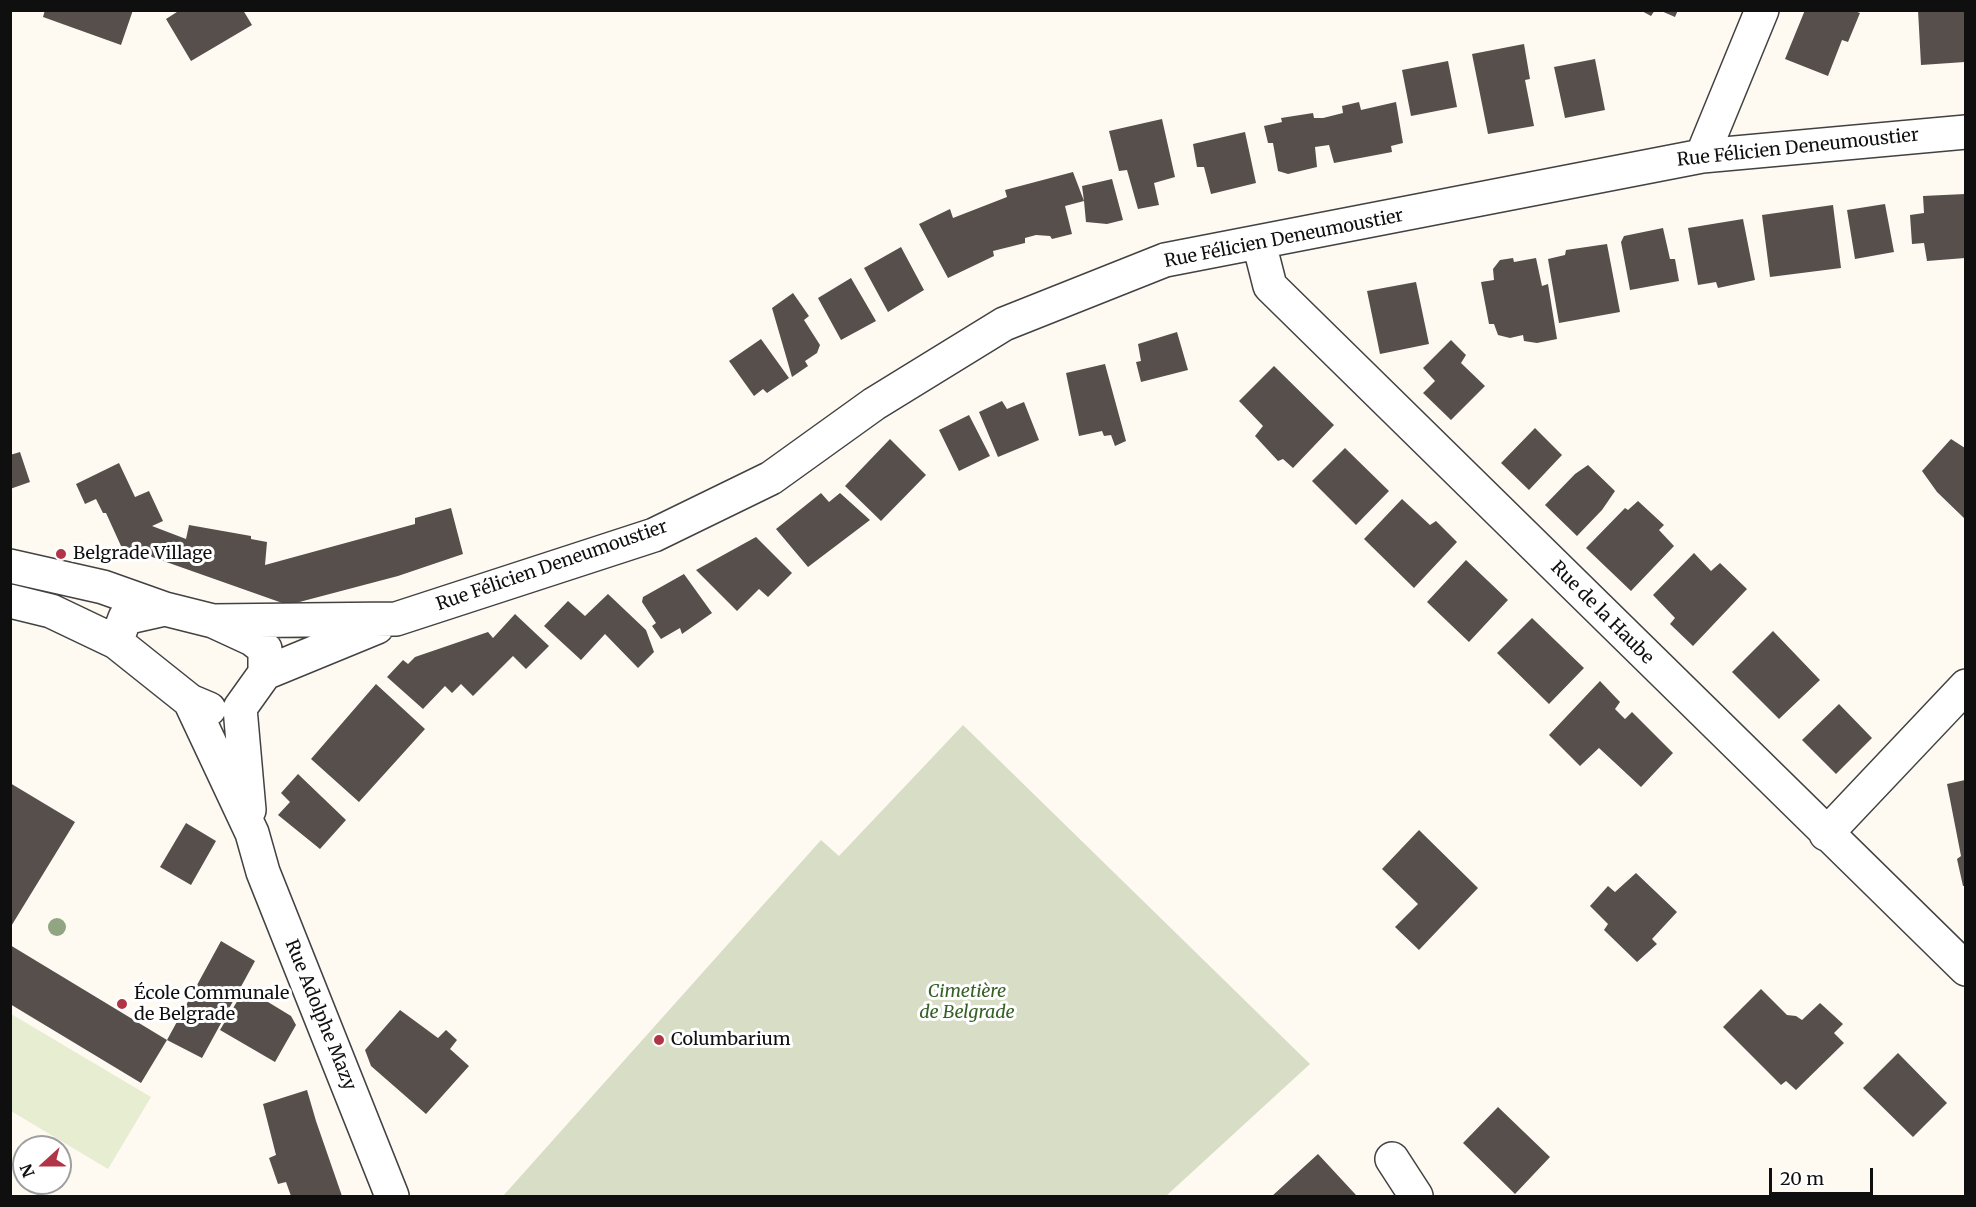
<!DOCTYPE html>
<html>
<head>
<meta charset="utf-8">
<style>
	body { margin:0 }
	#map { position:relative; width:1976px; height:1207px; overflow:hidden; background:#fefaf2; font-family:Merriweather,serif }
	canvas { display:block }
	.frame { position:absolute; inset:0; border:12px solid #0f0f0f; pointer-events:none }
	.north { position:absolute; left:12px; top:1135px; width:60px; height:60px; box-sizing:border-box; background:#fff; border:2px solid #9f9f9f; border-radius:50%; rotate:249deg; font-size:16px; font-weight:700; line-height:24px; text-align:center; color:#0f0f0f }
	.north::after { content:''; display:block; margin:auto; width:21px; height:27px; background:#b03547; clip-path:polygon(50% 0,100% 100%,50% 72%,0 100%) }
	.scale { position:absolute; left:1769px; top:1168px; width:104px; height:27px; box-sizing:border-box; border:3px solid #0f0f0f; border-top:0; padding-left:8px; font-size:18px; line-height:21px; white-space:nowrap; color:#0f0f0f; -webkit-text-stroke:4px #fff; paint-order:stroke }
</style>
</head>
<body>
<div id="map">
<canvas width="1976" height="1207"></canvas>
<div class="frame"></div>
<div class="north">N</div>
<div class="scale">20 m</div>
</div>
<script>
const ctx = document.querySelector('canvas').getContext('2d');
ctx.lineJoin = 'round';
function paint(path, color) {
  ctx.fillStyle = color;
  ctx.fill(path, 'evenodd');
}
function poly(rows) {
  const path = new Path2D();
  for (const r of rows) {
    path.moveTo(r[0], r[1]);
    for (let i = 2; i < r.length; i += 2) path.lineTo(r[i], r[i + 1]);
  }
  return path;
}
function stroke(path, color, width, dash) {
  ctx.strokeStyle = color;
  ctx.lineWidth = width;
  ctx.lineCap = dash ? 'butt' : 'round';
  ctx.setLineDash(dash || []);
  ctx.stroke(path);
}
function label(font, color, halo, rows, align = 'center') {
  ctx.font = font + ' Merriweather,serif';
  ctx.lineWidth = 6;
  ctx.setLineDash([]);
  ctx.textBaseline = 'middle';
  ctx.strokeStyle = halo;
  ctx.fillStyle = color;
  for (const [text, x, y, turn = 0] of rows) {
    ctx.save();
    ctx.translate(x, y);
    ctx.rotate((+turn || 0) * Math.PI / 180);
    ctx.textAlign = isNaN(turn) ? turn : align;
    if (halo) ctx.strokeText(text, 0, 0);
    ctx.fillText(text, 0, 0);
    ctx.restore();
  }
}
paint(poly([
	[963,725,1310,1064,1166,1196,503,1196,821,840,839,856]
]), '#d8dec5');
paint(poly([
	[11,1014,151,1097,108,1169,11,1111]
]), '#e6edd0');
paint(poly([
	[45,10,133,10,121,45,43,17],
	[180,10,243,10,252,25,191,61,166,19],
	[1640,10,1655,10,1651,16],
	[1659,10,1678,10,1675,17],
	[1805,10,1852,10,1860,13,1848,42,1842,40,1828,76,1785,59],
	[1918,10,1965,10,1965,62,1921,65],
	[1524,44,1530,79,1525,80,1534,126,1488,134,1472,54],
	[1595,59,1605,110,1565,118,1554,67],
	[1448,61,1457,107,1411,116,1402,70],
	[1359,102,1361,110,1396,102,1403,143,1391,146,1392,152,1334,163,1329,145,1315,147,1317,167,1288,174,1278,171,1273,143,1268,143,1264,126,1282,122,1281,118,1313,113,1314,118,1323,118,1343,113,1342,106],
	[1162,119,1175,177,1154,183,1159,205,1138,209,1127,170,1119,171,1109,131],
	[1245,132,1256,183,1211,194,1204,167,1197,167,1193,144],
	[1073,172,1084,201,1082,186,1112,179,1123,220,1107,224,1086,222,1084,201,1065,206,1072,234,1052,239,1050,236,1036,235,1025,238,1025,243,993,251,994,256,948,278,919,224,950,209,953,218,1007,197,1005,190],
	[1965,194,1965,258,1927,261,1924,243,1912,244,1910,215,1924,213,1923,196],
	[1885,204,1894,252,1855,259,1847,210],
	[1833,205,1841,268,1770,277,1762,215],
	[1743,219,1755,280,1718,288,1716,282,1698,285,1688,228],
	[1663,228,1670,259,1675,259,1679,281,1630,290,1621,242,1624,236],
	[1607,244,1620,312,1559,323,1548,259,1565,255,1566,250],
	[901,247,924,290,888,312,864,268],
	[1513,258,1514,262,1536,258,1542,286,1548,284,1557,339,1537,343,1524,341,1523,335,1510,338,1498,335,1494,324,1489,324,1481,282,1494,280,1493,269,1500,260],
	[851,278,876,321,841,340,818,298],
	[1416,282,1429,344,1380,354,1367,291],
	[793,293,809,316,804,320,820,345,817,353,805,361,808,366,792,377,772,308],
	[1177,332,1188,370,1141,382,1136,362,1141,361,1138,344],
	[761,339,789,378,767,393,763,389,754,396,729,361],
	[1451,340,1466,355,1461,363,1485,386,1451,420,1423,393,1435,381,1423,368],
	[1105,364,1126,441,1115,446,1111,435,1104,436,1102,431,1079,436,1066,373],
	[1274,366,1334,425,1293,468,1283,459,1278,461,1255,436,1263,426,1239,401],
	[1002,401,1007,409,1024,402,1039,440,998,457,979,412],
	[969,415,990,456,959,471,939,430],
	[1535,428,1562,455,1529,490,1501,463],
	[890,439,926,475,881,521,845,486],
	[1951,439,1965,448,1965,519,1937,492,1922,471],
	[1345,448,1389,491,1356,525,1312,481],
	[20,452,30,482,10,489,10,455],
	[119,463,135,497,149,491,163,521,152,526,186,539,189,525,251,536,251,539,267,542,265,565,415,524,415,518,451,508,463,554,398,576,288,605,121,546,106,513,103,513,96,499,85,504,76,484],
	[1588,465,1615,491,1602,510,1577,536,1545,505,1575,474],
	[821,493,829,502,840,493,870,520,808,567,776,529],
	[1402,499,1430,525,1436,521,1457,542,1414,588,1364,539],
	[1638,501,1664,525,1659,530,1674,546,1631,591,1586,548,1625,508,1628,510],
	[756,537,792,573,768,597,759,589,737,611,696,570],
	[1694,553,1711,571,1720,563,1747,589,1693,646,1670,624,1675,618,1653,595],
	[1466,560,1508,600,1469,642,1427,602],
	[684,574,712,613,682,634,680,628,661,639,652,626,656,623,642,602,643,597],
	[608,594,646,630,654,652,638,668,605,634,581,660,544,626,568,601,585,616],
	[515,614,549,646,526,669,513,656,473,696,461,684,452,693,445,686,423,709,387,677,403,660,408,664,415,657,488,632,493,638],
	[1532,618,1584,668,1549,704,1497,653],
	[1773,631,1820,680,1779,719,1732,672],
	[1600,681,1620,702,1615,709,1625,719,1632,712,1673,753,1641,787,1599,748,1580,766,1549,735],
	[376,684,425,729,359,802,311,759],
	[1839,704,1872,738,1836,774,1802,740],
	[298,774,346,820,320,849,278,815,290,802,281,793],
	[1965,780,1965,886,1963,886,1957,859,1961,856,1947,784],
	[10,783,75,822,10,928],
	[186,823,216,841,191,885,160,867],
	[1419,830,1478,888,1419,950,1395,927,1418,904,1382,869],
	[1636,873,1677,912,1652,939,1657,944,1637,962,1604,930,1608,924,1590,906,1608,886,1615,892],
	[221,941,255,961,202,1058,167,1040],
	[10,945,167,1040,141,1083,10,1004],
	[245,988,291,1016,296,1025,275,1062,220,1030],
	[1761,989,1787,1015,1796,1016,1802,1020,1820,1003,1843,1024,1834,1033,1844,1043,1796,1090,1786,1081,1781,1085,1723,1027],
	[400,1010,438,1038,446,1030,457,1040,450,1049,469,1066,426,1114,371,1066,365,1050],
	[1898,1053,1947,1103,1913,1137,1863,1088],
	[307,1090,316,1121,342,1196,291,1196,286,1182,278,1184,269,1158,276,1155,263,1104],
	[1498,1107,1550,1157,1515,1194,1463,1143],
	[1318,1154,1356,1195,1355,1196,1272,1196]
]), '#564f4c');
const street = poly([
	[1702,156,1762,10],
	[1259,243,1270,286,1966,969],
	[10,566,103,587,165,609],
	[10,601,51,611,116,642,190,701,209,709],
	[213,621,396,619,654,535,771,478,874,404,1004,324,1165,260,1702,156,1966,132],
	[116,642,125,618,165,609,213,621,252,639,265,649,265,673],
	[190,701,252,833,263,872,392,1196],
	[249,810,240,708,265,673,377,627],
	[1826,834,1966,686],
	[1392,1159,1416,1196]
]);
stroke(street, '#424242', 36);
stroke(street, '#fff', 33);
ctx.fillStyle = '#91a582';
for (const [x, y] of [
	[57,927]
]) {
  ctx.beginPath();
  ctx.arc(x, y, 9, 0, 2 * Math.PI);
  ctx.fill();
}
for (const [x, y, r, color] of [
	[61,554,6,"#b03547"],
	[122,1004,6,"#b03547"],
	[659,1040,6,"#b03547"]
]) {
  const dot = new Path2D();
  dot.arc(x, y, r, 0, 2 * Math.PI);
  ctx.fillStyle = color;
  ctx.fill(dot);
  stroke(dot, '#fff', 2);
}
label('18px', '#0f0f0f', '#fff', [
	["Rue Félicien Deneumoustier",1798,148,-6],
	["Rue Félicien Deneumoustier",1284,239,-11],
	["Rue Félicien Deneumoustier",552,566,-19],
	["Rue de la Haube",1602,613,45],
	["Rue Adolphe Mazy",320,1015,68]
]);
label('18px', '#0f0f0f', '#fff', [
	["Belgrade Village",73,554],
	["École Communale",134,994],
	["de Belgrade",134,1015],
	["Columbarium",671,1040]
], 'left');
label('italic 18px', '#376026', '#fff', [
	["Cimetière",967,992],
	["de Belgrade",967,1013]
]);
</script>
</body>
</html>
